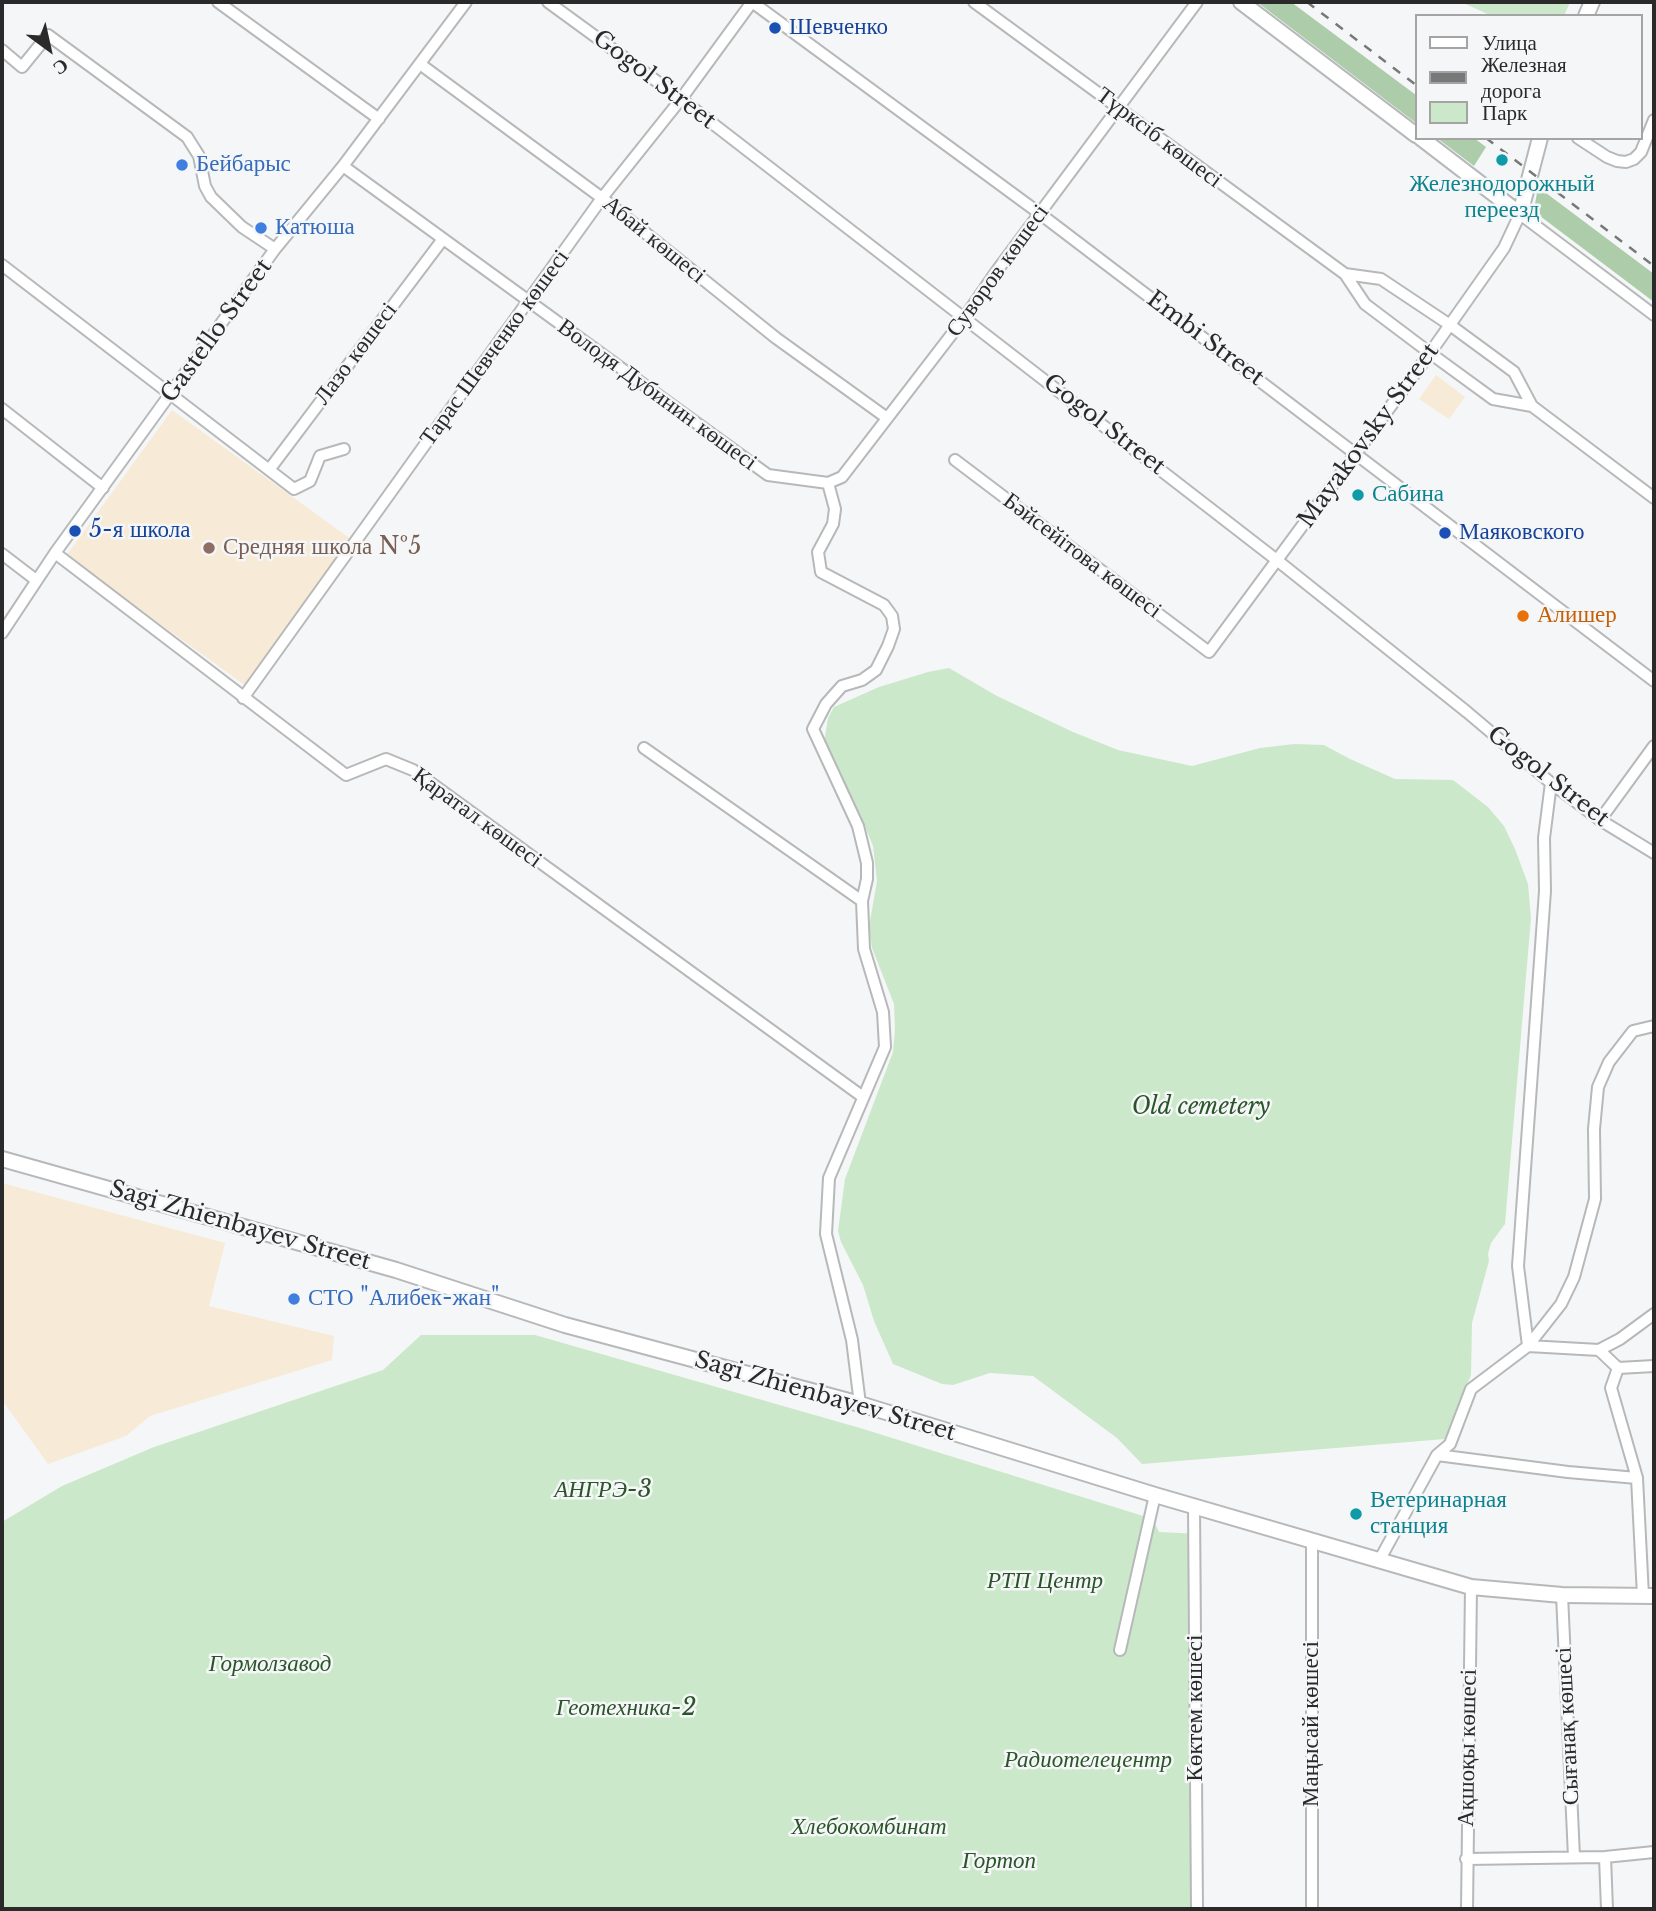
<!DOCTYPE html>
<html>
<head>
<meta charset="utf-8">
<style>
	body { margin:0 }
	#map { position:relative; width:1656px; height:1911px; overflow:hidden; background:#f5f6f7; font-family:"Libre Baskerville",serif }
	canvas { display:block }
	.frame { position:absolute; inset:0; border:4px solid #2a2a2a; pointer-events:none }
	.legend { position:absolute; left:1415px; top:14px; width:228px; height:126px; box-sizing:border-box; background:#f5f6f7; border:2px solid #a4a4a5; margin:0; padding:9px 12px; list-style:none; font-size:21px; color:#2a2a2a }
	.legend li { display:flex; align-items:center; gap:14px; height:35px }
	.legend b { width:35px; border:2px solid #a4a4a5 }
	.north { position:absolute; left:14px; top:14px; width:70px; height:70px; -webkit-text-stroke:5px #f5f6f7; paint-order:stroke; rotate:147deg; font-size:19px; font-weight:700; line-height:28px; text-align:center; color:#2a2a2a }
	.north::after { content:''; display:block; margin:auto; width:24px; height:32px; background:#2a2a2a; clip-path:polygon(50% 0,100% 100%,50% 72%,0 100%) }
</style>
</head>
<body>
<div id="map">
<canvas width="1656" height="1911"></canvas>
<div class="frame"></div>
<ul class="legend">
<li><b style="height:9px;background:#fff"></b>Улица</li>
<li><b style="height:9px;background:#777878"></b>Железная дорога</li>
<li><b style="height:19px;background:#cce8ca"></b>Парк</li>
</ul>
<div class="north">С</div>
</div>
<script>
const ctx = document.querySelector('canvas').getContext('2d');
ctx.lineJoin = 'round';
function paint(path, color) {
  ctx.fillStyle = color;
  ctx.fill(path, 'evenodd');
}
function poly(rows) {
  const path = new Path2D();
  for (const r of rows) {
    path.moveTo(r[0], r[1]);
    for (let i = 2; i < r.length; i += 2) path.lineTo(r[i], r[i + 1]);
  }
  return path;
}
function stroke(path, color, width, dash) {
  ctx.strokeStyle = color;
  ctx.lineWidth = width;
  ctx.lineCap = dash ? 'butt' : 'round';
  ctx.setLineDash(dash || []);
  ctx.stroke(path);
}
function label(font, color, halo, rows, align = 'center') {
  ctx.font = font + ' "Libre Baskerville",serif';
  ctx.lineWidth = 5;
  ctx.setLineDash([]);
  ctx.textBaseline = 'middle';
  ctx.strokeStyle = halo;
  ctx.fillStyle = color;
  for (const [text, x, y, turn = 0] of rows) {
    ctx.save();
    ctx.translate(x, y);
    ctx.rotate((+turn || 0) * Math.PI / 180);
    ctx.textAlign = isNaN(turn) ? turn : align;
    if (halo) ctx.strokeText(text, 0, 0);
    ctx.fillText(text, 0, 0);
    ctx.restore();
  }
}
paint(poly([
	[1436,375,1465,397,1449,419,1419,399],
	[172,410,352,540,246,686,66,556],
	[2,1183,225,1243,209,1306,334,1336,332,1360,150,1416,126,1436,48,1464,2,1400]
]), '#f7ead6');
paint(poly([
	[1461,2,1570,2,1564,16,1492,16],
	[949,668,997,696,1073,732,1118,750,1192,766,1260,748,1294,744,1324,745,1350,759,1395,779,1453,780,1488,807,1504,826,1515,849,1528,884,1531,918,1505,1224,1491,1243,1488,1254,1489,1261,1472,1323,1471,1375,1445,1439,1142,1464,1117,1438,1033,1376,990,1373,953,1385,942,1384,893,1364,874,1321,863,1285,841,1242,838,1231,845,1179,893,1052,895,1029,894,1004,872,948,869,927,877,881,873,846,859,812,824,743,828,718,834,707,879,687,928,672],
	[421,1335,535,1335,860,1428,1153,1519,1159,1532,1201,1534,1203,1909,2,1909,2,1522,62,1486,154,1447,383,1370]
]), '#cce8ca');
paint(poly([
	[1257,2,1291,2,1416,95,1416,123],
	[1437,138,1474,138,1486,147,1474,166],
	[1538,187,1654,274,1654,302,1540,216,1535,204]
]), '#acccaa');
const minor = poly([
	[218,2,379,119],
	[548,2,681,99,1278,561,1467,712,1551,783,1600,820,1654,853],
	[752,2,1039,213,1654,681],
	[974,2,1345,274,1365,304,1430,353,1493,399,1532,406,1654,498],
	[2,50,22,67,48,35,187,137,199,156,205,186,211,197,242,227,275,249],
	[420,64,602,198,776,338,887,418],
	[1578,138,1607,157,1617,161,1626,162,1634,159,1641,152,1654,120],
	[343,166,768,475,828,483,842,477,965,317,996,272,1197,2],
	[2,265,294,489,310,481,320,456,344,449],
	[1345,274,1381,279,1450,325,1514,372,1532,406],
	[2,409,103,488],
	[955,460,1209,652,1430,353,1504,248,1520,214,1654,315],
	[269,470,443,239],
	[828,483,835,509,833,524,818,552,821,572,884,605,892,616,894,629,888,646,876,670,862,680,842,686,826,704,813,729,858,826,867,863,867,879,862,901,864,949,883,1012,885,1047,829,1178,826,1234,852,1340,860,1404],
	[55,553,346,775,386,759,413,770,863,1097],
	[2,554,36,580],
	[2,633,55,553,275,249,343,166,466,2],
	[243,698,602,198,681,99,752,2],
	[644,748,862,901],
	[1600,820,1654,746],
	[1528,1346,1518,1266,1545,891,1544,838,1551,783],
	[1528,1346,1599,1350,1620,1339,1654,1314],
	[1599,1350,1618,1368],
	[1618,1368,1611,1388,1637,1478,1643,1596],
	[1618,1368,1654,1366],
	[1437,1455,1568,1472,1637,1478],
	[1194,1506,1197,1909],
	[1380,1559,1437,1455,1450,1444,1471,1389,1528,1346,1561,1304,1574,1277,1595,1199,1594,1129,1598,1087,1609,1062,1633,1031,1654,1026],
	[1562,1595,1574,1857],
	[1120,1650,1155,1495],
	[1605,1857,1607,1909],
	[1466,1859,1605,1857,1654,1852],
	[1312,1909,1312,1540],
	[1467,1909,1471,1587]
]);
const major = poly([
	[1241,2,1416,135],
	[1586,16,1592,2],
	[1421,138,1520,214,1540,138],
	[2,1159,396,1270,565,1325,860,1404,1155,1495,1471,1587,1562,1595,1654,1596]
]);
stroke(minor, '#b7b8b9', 14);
stroke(major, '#b7b8b9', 18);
stroke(minor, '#fff', 10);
stroke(major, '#fff', 14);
stroke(poly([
	[1307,2,1416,85],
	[1486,138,1654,266]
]), '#777878', 2.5, [9, 9]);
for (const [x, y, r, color] of [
	[775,28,7,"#1a4fb4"],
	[1502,160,7,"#0f9aa8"],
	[182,165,7,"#3f7fe0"],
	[261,228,7,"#3f7fe0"],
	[1358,495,7,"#0f9aa8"],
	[75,531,7,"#1a4fb4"],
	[1445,533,7,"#1a4fb4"],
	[209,548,7,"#8d6e63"],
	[1523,616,7,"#e8710a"],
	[294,1299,7,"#3f7fe0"],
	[1356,1514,7,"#0f9aa8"]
]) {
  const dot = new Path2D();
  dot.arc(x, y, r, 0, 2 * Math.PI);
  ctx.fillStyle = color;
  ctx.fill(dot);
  stroke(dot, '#f5f6f7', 2.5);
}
label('23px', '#164399', '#f5f6f7', [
	["Шевченко",789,28],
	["5-я школа",89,531],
	["Маяковского",1459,533]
], 'left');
label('23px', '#2a2a2a', '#f5f6f7', [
	["Gogol Street",654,80,37],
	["Түрксіб көшесі",1159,138,37],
	["Абай көшесі",654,240,39],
	["Суворов көшесі",998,271,-54],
	["Gastello Street",217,331,-54],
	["Embi Street",1205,339,37],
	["Тарас Шевченко көшесі",495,348,-54],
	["Лазо көшесі",356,354,-53],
	["Володя Дубинин көшесі",657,395,36],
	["Gogol Street",1104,425,38],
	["Mayakovsky Street",1369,436,-54],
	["Бәйсейітова көшесі",1082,556,37],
	["Gogol Street",1548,777,38],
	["Қаратал көшесі",477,818,36],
	["Sagi Zhienbayev Street",240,1226,16],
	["Sagi Zhienbayev Street",825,1397,16],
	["Көктем көшесі",1196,1708,-90],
	["Маңысай көшесі",1312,1724,-90],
	["Сығанақ көшесі",1568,1726,-93],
	["Ақшоқы көшесі",1468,1748,-89]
]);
label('23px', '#366cbe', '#f5f6f7', [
	["Бейбарыс",196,165],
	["Катюша",275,228],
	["СТО \"Алибек-жан\"",308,1299]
], 'left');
label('23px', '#0d838f', '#f5f6f7', [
	["Железнодорожный",1502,185,"center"],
	["переезд",1502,211,"center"],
	["Сабина",1372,495],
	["Ветеринарная",1370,1501],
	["станция",1370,1527]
], 'left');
label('23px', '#785e54', '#f5f6f7', [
	["Средняя школа №5",223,548]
], 'left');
label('23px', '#c56008', '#f5f6f7', [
	["Алишер",1537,616]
], 'left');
label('italic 23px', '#295528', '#f5f6f7', [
	["Old cemetery",1201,1108],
	["АНГРЭ-3",603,1491],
	["РТП Центр",1045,1582],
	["Гормолзавод",270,1665],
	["Геотехника-2",626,1709],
	["Радиотелецентр",1088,1761],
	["Хлебокомбинат",869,1828],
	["Гортоп",999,1862]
]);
</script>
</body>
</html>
